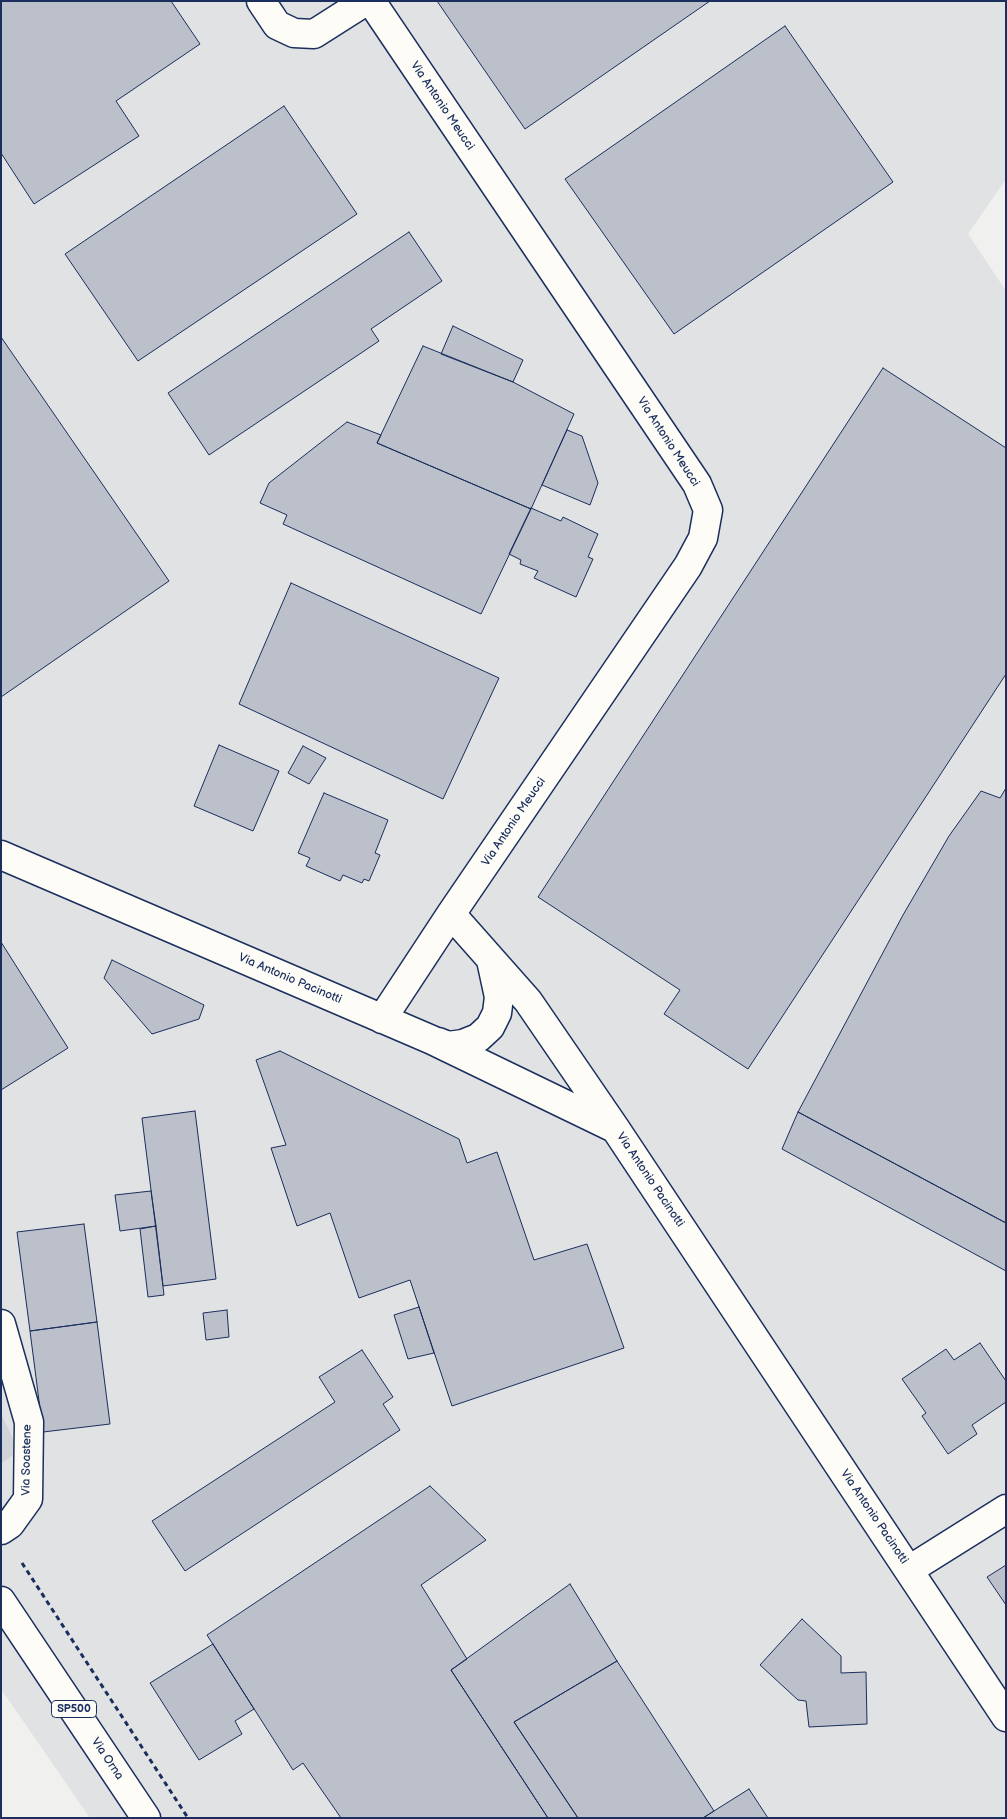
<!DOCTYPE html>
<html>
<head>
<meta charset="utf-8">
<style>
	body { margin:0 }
	#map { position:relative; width:1007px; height:1819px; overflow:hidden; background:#f0f0ee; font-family:"Balsamiq Sans",sans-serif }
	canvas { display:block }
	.frame { position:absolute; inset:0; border:2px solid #1b2f5e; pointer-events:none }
</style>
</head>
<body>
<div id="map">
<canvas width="1007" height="1819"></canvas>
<div class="frame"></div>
</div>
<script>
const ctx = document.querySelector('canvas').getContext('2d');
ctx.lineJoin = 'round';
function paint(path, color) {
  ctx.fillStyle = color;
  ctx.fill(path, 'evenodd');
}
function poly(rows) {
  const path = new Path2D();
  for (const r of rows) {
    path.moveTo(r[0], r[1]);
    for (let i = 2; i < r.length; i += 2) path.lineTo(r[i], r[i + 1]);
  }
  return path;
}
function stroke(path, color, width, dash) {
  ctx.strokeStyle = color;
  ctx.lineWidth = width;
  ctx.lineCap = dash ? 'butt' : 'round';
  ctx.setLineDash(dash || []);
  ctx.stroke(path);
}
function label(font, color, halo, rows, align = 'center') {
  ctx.font = font + ' "Balsamiq Sans",sans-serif';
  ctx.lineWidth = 4.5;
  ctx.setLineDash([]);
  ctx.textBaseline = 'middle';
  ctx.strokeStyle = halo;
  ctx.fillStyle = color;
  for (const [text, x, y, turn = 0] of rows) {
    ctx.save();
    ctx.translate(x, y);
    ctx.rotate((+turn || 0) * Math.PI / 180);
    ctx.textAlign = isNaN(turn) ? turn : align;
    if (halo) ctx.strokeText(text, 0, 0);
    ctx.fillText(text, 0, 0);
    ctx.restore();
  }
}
paint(poly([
	[1,1,1006,1,1006,179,968,234,1006,291,1006,1818,90,1818,1,1689,1,1464,19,1451,1,1413]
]), '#e0e2e3');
paint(poly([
	[1,1413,19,1451,1,1464]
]), '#d0d3d8');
const building = poly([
	[1,1,171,1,200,44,116,101,139,136,34,204,1,153,1,1],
	[437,1,710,1,525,129,437,1],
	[785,26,893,182,674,334,565,179,785,26],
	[284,106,357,214,138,361,65,254,284,106],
	[409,232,442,281,371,329,379,341,209,455,168,393,409,232],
	[453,326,523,360,513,382,441,354,453,326],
	[1,337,169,581,1,697,1,337],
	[423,346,513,382,574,414,531,509,377,443,423,346],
	[883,368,1006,448,1006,674,748,1069,664,1014,680,990,538,897,883,368],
	[347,422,381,435,377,443,531,509,481,614,283,524,287,515,260,503,269,483,347,422],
	[567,430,582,436,598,483,590,505,542,485,567,430],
	[531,508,561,521,563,517,598,534,588,557,593,559,576,597,534,578,538,571,520,564,521,560,509,554,531,508],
	[291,583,499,678,443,799,239,704,291,583],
	[219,745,279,771,253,831,194,806,219,745],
	[303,746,326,758,309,784,288,773,303,746],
	[1006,788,1006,1223,798,1112,903,915,949,836,981,791,1000,798,1006,788],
	[324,793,388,820,375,853,380,855,369,881,364,879,362,883,343,875,340,881,306,866,310,858,298,853,324,793],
	[1,942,68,1048,1,1090,1,942],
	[112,960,204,1005,199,1019,152,1034,104,978,112,960],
	[280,1051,459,1139,467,1163,497,1152,534,1260,587,1244,624,1348,452,1406,410,1280,359,1298,330,1213,297,1226,271,1148,286,1145,256,1060,280,1051],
	[195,1111,216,1279,163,1286,142,1118,195,1111],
	[798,1112,1006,1223,1006,1271,782,1149,798,1112],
	[151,1191,156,1226,120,1231,115,1195,151,1191],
	[84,1224,97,1322,30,1331,17,1232,84,1224],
	[156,1226,164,1295,148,1297,140,1229,156,1226],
	[419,1307,434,1353,408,1359,394,1315,419,1307],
	[227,1310,229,1337,206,1340,203,1313,227,1310],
	[97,1322,110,1424,43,1432,30,1331,97,1322],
	[980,1343,1006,1381,1006,1402,972,1425,977,1434,948,1454,922,1416,926,1413,902,1379,946,1349,954,1360,980,1343],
	[362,1350,393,1397,383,1404,400,1430,185,1571,152,1521,335,1402,319,1377,362,1350],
	[430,1486,486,1540,421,1585,467,1659,451,1670,548,1818,341,1818,303,1763,293,1770,207,1635,430,1486],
	[1006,1565,1006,1605,987,1577,1006,1565],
	[570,1584,617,1661,514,1722,578,1818,548,1818,451,1670,570,1584],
	[802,1619,841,1656,841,1673,866,1672,867,1724,809,1727,806,1701,798,1700,760,1665,802,1619],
	[213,1644,254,1709,235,1721,242,1734,199,1760,150,1683,213,1644],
	[617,1661,714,1811,703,1818,578,1818,514,1722,617,1661],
	[749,1789,768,1818,703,1818,714,1811,749,1789]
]);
paint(building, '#bbc0ca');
stroke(building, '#1b2f5e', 1);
const minor = poly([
	[261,1,277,25,294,33,314,34,366,1],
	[371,1,697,484,708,510,703,538,688,566,451,914,382,1019],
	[1,855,432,1040,614,1128],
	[451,914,528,1001,615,1128,1006,1717],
	[438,1042,448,1046,463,1044,478,1038,490,1027,497,1013,499,997,491,960],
	[1,1324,29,1422,28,1499,10,1524,1,1530],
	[909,1570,1006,1509]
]);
const primary = poly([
	[1,1601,146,1818]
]);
stroke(minor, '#1b2f5e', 31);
stroke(primary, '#1b2f5e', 31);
stroke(poly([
	[22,1563,188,1818]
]), '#1b2f5e', 3, [5, 4]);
stroke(minor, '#fdfcf7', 28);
stroke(primary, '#fdfcf7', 28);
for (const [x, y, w] of [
	[74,1709,45]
]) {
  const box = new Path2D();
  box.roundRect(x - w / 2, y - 8.5, w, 17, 4);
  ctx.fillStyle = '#fdfcf7';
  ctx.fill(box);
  stroke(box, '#1b2f5e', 1);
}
label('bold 11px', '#1b2f5e', null, [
	["SP500",74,1709]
]);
label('12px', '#1b2f5e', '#fdfcf7', [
	["Via Antonio Meucci",442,106,56],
	["Via Antonio Meucci",668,442,57],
	["Via Antonio Meucci",514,822,-56],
	["Via Antonio Pacinotti",290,979,23],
	["Via Antonio Pacinotti",650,1180,56],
	["Via Soastene",27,1460,-89],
	["Via Antonio Pacinotti",874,1517,56],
	["Via Orna",107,1759,56]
]);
</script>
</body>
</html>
